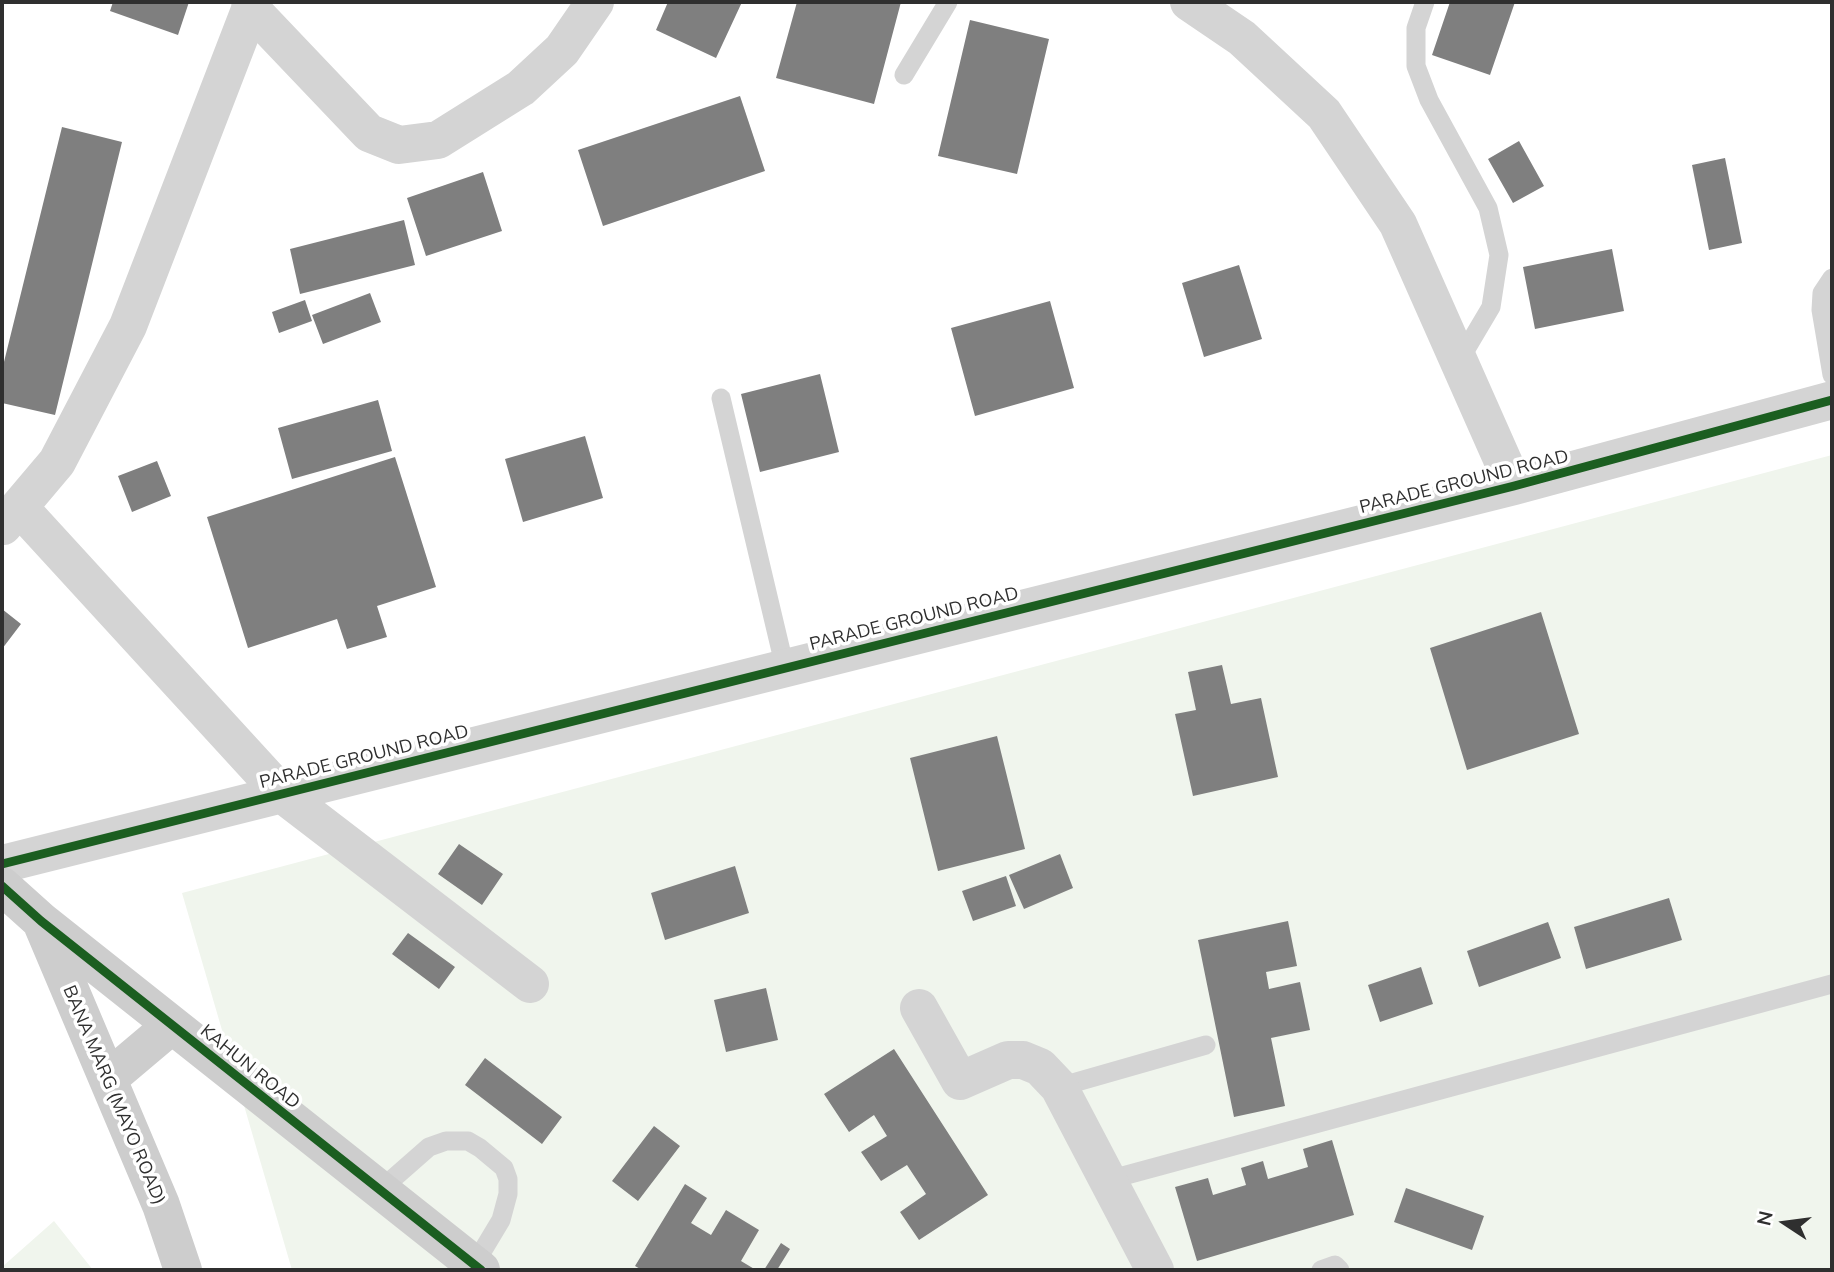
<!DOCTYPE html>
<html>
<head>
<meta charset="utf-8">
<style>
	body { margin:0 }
	#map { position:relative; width:1834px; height:1272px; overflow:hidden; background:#fff; font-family:Mulish,sans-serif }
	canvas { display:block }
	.frame { position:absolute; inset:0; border:4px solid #2f2f2f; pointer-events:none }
	.north { position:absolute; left:1750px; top:1188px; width:70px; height:70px; -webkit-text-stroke:5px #fff; paint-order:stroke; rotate:283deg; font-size:19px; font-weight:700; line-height:28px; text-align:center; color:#2f2f2f }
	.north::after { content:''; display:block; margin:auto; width:24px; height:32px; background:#2f2f2f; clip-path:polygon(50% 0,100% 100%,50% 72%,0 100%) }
</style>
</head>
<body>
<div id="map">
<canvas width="1834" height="1272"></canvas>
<div class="frame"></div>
<div class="north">N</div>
</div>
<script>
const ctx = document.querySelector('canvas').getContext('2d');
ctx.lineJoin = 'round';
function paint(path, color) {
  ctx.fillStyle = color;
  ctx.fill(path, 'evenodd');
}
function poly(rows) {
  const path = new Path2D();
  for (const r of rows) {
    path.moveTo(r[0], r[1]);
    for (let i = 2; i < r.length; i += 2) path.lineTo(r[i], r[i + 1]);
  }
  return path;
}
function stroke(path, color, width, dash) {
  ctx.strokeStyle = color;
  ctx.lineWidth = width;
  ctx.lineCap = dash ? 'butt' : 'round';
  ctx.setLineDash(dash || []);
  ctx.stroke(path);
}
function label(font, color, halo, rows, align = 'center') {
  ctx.font = font + ' Mulish,sans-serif';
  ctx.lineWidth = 7;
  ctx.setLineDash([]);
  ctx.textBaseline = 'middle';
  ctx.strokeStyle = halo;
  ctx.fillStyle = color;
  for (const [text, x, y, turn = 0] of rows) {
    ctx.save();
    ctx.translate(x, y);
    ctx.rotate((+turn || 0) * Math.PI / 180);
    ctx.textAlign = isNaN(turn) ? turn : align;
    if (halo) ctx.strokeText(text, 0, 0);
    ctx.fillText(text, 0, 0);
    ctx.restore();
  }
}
paint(poly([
	[1832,455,1832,1270,292,1270,182,893],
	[54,1221,93,1270,2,1270,2,1267]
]), '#f0f5ed');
paint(poly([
	[113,2,189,2,178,35,110,11],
	[668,2,742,2,716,58,656,30],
	[797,2,901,2,874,104,776,78],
	[1450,2,1515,2,1490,75,1432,55],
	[970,20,1049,39,1017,174,938,156],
	[740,96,765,171,603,226,578,150],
	[62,127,122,142,55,415,2,403,2,370],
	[1519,141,1544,186,1513,203,1488,159],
	[1725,158,1742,243,1709,250,1692,165],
	[483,172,502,231,426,256,407,198],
	[404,220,415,265,300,294,290,249],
	[1612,249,1624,311,1535,329,1523,267],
	[1239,265,1262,339,1204,357,1182,283],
	[370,293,381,322,323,344,312,315],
	[305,300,312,321,279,333,272,312],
	[1050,301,1074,388,975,416,951,328],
	[820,374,839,452,760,472,741,394],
	[378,400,392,451,292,479,278,428],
	[585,436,603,498,523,522,505,459],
	[395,457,436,587,377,606,387,637,347,649,337,619,248,648,207,517],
	[157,461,171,496,132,512,118,476],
	[2,609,21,624,2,649],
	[1541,612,1579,734,1467,770,1430,648],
	[1222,665,1231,704,1261,698,1278,777,1193,796,1175,714,1196,710,1188,672],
	[997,736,1025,849,938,871,910,758],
	[459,844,503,874,482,905,438,874],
	[1060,854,1073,888,1024,909,1009,875],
	[735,866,749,913,665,940,651,893],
	[1006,876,1016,906,973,921,962,891],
	[1669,898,1682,940,1586,969,1574,927],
	[1288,921,1297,966,1266,972,1269,989,1300,982,1310,1030,1271,1038,1285,1106,1234,1117,1198,940],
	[1548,922,1561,958,1479,987,1467,951],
	[408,933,455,967,439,989,392,954],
	[1421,967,1433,1004,1380,1022,1368,985],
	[766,988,778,1040,726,1052,714,1000],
	[894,1049,988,1195,919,1240,900,1212,926,1194,907,1165,881,1181,861,1152,887,1136,874,1115,849,1132,824,1094],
	[485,1058,562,1117,542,1144,465,1085],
	[654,1126,680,1146,638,1201,612,1181],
	[1332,1140,1354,1215,1197,1261,1175,1187,1208,1178,1213,1195,1246,1185,1241,1168,1263,1161,1268,1179,1308,1167,1303,1149],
	[685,1184,707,1198,691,1223,711,1235,726,1210,759,1230,741,1261,756,1270,642,1270,635,1266],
	[1406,1188,1484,1216,1472,1250,1394,1222],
	[781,1243,790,1249,777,1270,764,1270]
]), '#7f7f7f');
stroke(poly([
	[1425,2,1416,28,1416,66,1429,100,1488,208,1499,255,1491,307,1459,361],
	[904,75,948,2],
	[1832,278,1822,293,1821,310,1832,375],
	[721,398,785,668],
	[1059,1087,1206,1045],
	[1108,1180,1832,984],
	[380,1190,429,1147,446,1141,468,1141,480,1148,504,1168,508,1179,508,1194,501,1220,474,1265],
	[1321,1270,1335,1265,1340,1270]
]), '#d4d4d4', 19);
stroke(poly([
	[1189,2,1242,38,1324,114,1398,224,1514,486],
	[250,8,369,133,399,145,438,140,521,88,562,50,595,2],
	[19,507,282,794,530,984],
	[3,526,57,462,128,326,253,2],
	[2,864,1514,486,1832,400],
	[919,1008,960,1081,1008,1060,1023,1060,1040,1067,1059,1087,1155,1270]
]), '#d4d4d4', 38);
stroke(poly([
	[2,886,41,921,481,1270],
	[43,926,161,1205,183,1270],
	[108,1079,172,1025]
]), '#cdcdcd', 38);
stroke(poly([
	[2,864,1514,486,1832,400],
	[2,886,41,921,481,1270]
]), '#1b5e20', 9);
label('18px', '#2f2f2f', '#fff', [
	["PARADE GROUND ROAD",1464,482,-14],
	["PARADE GROUND ROAD",914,619,-14],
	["PARADE GROUND ROAD",364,757,-14],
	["KAHUN ROAD",250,1067,39],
	["BANA MARG (MAYO ROAD)",114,1095,67]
]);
</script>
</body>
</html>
